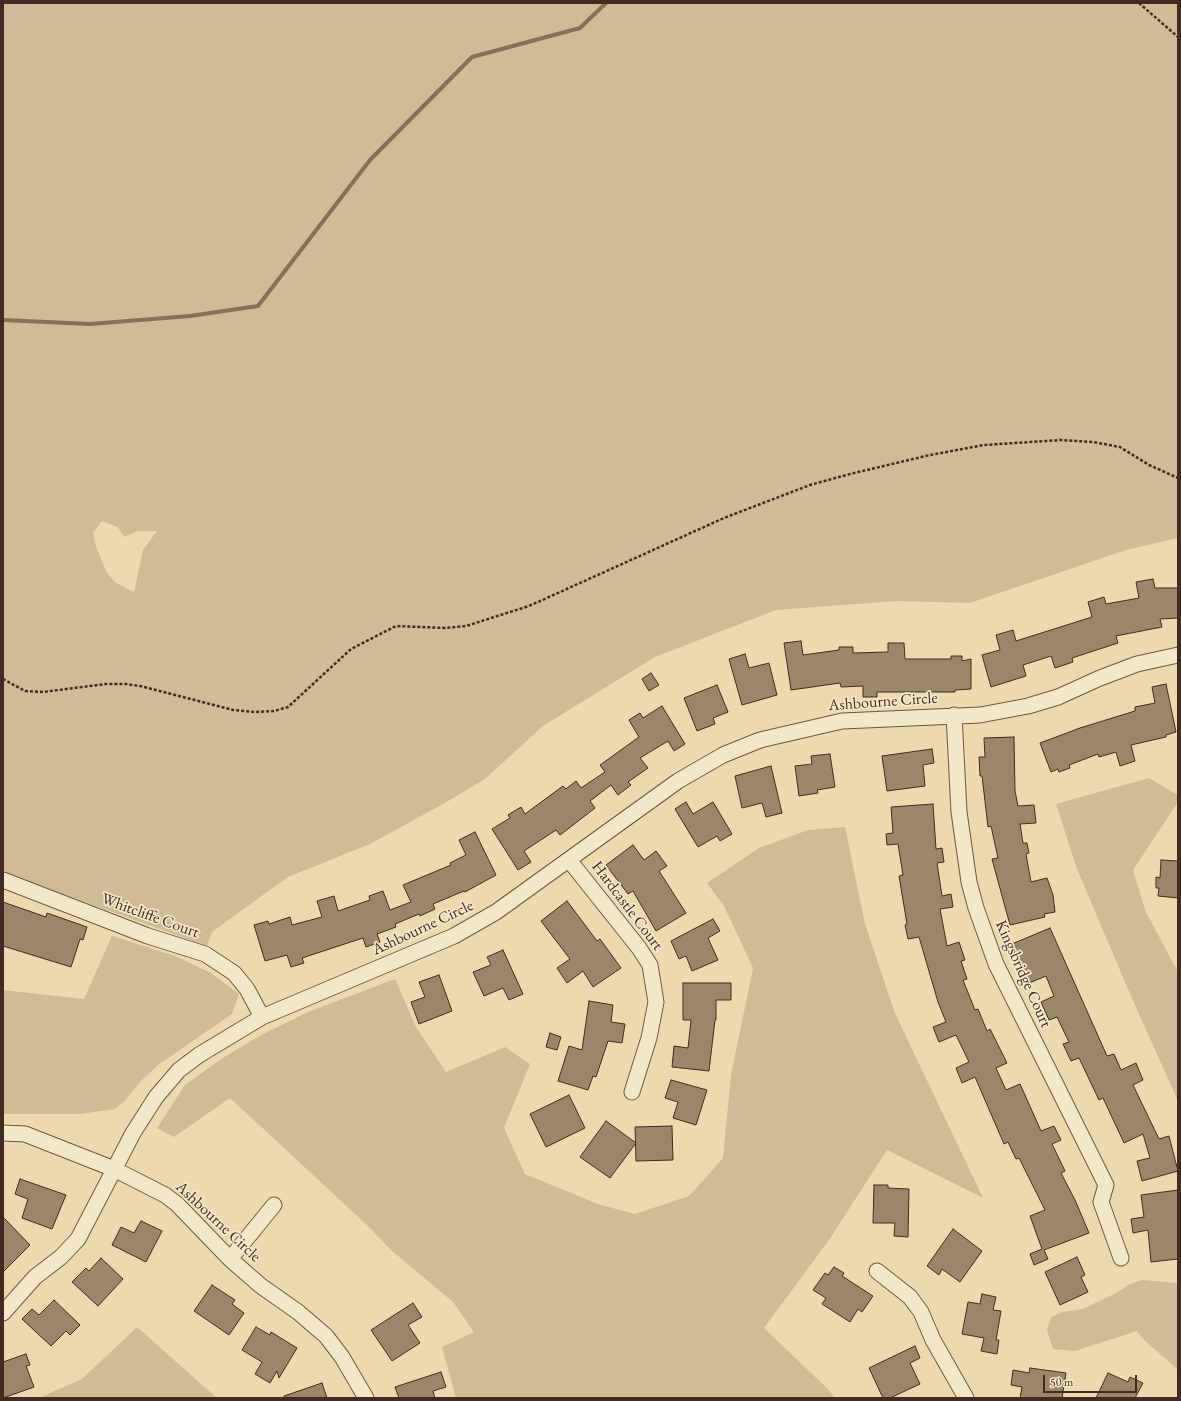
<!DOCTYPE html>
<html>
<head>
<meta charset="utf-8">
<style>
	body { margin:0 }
	#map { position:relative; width:1181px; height:1401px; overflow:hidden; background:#ecdaae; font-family:"EB Garamond",serif }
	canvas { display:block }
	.frame { position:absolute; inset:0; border:4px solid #422b22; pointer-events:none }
	.scale { position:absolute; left:1043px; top:1375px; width:94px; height:18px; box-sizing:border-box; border:2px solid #422b22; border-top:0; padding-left:5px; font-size:12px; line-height:14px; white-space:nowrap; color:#422b22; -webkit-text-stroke:3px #f3e7ca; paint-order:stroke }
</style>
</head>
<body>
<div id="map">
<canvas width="1181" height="1401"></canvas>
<div class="frame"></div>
<div class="scale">50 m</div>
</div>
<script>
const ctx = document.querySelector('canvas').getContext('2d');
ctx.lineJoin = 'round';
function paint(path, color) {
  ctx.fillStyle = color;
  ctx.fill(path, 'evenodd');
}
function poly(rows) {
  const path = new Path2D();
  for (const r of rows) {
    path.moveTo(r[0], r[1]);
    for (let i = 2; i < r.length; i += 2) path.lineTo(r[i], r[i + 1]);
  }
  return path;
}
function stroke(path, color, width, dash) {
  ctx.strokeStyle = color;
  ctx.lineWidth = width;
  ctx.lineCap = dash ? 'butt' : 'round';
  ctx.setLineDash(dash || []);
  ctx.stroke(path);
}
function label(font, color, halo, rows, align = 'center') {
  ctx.font = font + ' "EB Garamond",serif';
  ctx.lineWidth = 3.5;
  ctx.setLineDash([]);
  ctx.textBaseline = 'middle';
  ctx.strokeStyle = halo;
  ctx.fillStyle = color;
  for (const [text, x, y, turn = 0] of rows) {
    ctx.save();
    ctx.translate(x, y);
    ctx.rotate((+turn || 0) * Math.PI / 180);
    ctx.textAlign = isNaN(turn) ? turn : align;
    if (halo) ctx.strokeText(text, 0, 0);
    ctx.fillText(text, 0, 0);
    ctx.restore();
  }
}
paint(poly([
	[3,3,1178,3,1178,538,1126,550,970,603,896,601,776,610,655,657,543,726,485,779,445,803,370,844,288,877,212,932,207,946,7,874,3,872],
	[102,521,118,527,124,537,138,531,157,531,143,550,134,592,116,583,107,573,96,547,93,533],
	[1149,778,1178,795,1178,802,1133,870,1145,910,1178,972,1178,1101,1130,994,1077,869,1056,804],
	[845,827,865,924,894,1011,983,1198,887,1150,829,1240,764,1328,829,1390,835,1398,456,1398,442,1347,474,1332,453,1302,391,1250,368,1226,230,1098,174,1137,157,1128,185,1085,221,1059,261,1035,308,1012,395,979,416,1027,446,1072,505,1047,530,1064,504,1128,525,1174,598,1204,635,1214,689,1196,723,1158,731,1075,753,968,724,906,707,883,759,848,808,830],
	[112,936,175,956,211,973,239,994,232,1014,158,1065,140,1082,125,1101,115,1109,79,1114,3,1114,3,990,84,999],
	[1142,1280,1178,1283,1178,1370,1142,1338,1137,1331,1075,1351,1053,1349,1047,1330,1051,1317,1062,1312,1083,1309,1116,1293,1130,1284],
	[137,1327,217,1398,39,1398,82,1379]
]), '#cfbc96');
stroke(poly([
	[3,320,90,324,190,316,258,306,370,160,472,57,580,28,606,3]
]), '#857059', 4);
const building = poly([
	[1153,579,1155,588,1178,588,1178,618,1160,619,1162,627,1116,636,1118,643,1072,658,1073,662,1055,668,1051,656,1023,665,1026,676,991,687,982,655,1000,650,996,635,1013,630,1016,641,1092,617,1088,602,1104,597,1106,604,1139,598,1136,582,1153,579],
	[801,641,803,655,839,650,839,647,853,647,853,653,888,652,888,643,904,643,905,659,951,659,951,656,962,656,962,661,971,659,971,689,955,690,955,692,877,692,877,697,863,697,863,686,841,687,840,683,791,690,784,643,801,641],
	[745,654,749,668,769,663,777,695,742,705,729,659,745,654],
	[651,673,659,685,649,691,642,679,651,673],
	[1166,684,1176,732,1166,735,1166,737,1131,745,1135,761,1120,766,1116,752,1099,757,1098,754,1069,765,1070,768,1059,772,1058,769,1051,772,1040,743,1080,728,1135,711,1135,707,1155,703,1152,687,1166,684],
	[717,685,728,712,713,718,715,724,697,731,684,698,717,685],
	[662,706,685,744,674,751,668,741,640,758,648,768,628,782,631,785,618,795,611,785,590,801,595,808,577,822,560,835,556,830,524,851,531,862,518,870,492,829,510,818,508,815,521,807,525,814,563,786,566,789,576,781,581,788,605,772,600,765,639,737,629,720,640,713,643,718,662,706],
	[1014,737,1015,791,1018,806,1034,805,1036,823,1020,824,1023,843,1027,843,1029,853,1026,854,1031,882,1047,878,1053,895,1055,912,1044,914,1045,917,1010,925,992,859,998,858,991,826,988,827,982,776,980,776,979,757,985,757,984,738,1014,737],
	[932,749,934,763,923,765,925,786,887,791,882,756,932,749],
	[830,754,835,787,817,790,818,793,799,796,795,766,812,764,811,756,830,754],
	[771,766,782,813,766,817,762,803,742,808,735,776,771,766],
	[686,802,693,814,713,802,732,834,720,841,717,836,698,847,675,809,686,802],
	[933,804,936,849,942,848,944,862,937,863,942,896,951,894,953,907,940,909,947,946,959,942,965,960,961,961,967,979,963,980,975,1010,978,1009,987,1031,990,1029,1007,1063,996,1068,1006,1090,1020,1084,1041,1131,1054,1126,1061,1140,1052,1144,1065,1171,1061,1173,1075,1200,1089,1233,1044,1250,1048,1259,1034,1265,1030,1254,1042,1249,1030,1216,1045,1210,1019,1158,1016,1159,1008,1142,1004,1144,975,1077,962,1083,956,1068,969,1062,956,1035,939,1042,933,1027,946,1022,938,1002,919,937,908,939,905,925,907,924,899,876,903,875,898,844,887,845,886,834,893,833,891,807,933,804],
	[475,832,496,875,465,892,464,891,433,904,435,909,420,916,419,914,395,924,396,927,377,934,380,942,366,947,363,938,302,958,304,963,291,967,287,955,265,961,254,925,268,921,269,924,290,917,292,925,322,917,317,901,334,896,338,911,370,900,369,896,383,891,390,910,411,902,403,885,451,865,450,863,466,855,459,840,475,832],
	[633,845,644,860,656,851,667,866,659,871,686,913,656,931,633,891,628,894,606,865,633,845],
	[1161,860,1178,861,1178,898,1158,896,1159,888,1156,888,1156,877,1160,878,1161,860],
	[567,901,597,941,600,939,621,968,593,987,583,971,567,983,557,968,570,959,541,921,567,901],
	[3,902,46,917,47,913,87,927,83,940,80,939,71,967,3,946,3,902],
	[713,919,720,931,708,938,718,960,692,971,686,956,679,959,671,941,713,919],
	[1050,928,1107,1056,1114,1054,1121,1070,1136,1063,1143,1080,1133,1085,1159,1139,1169,1136,1178,1171,1142,1181,1137,1161,1150,1158,1143,1134,1124,1143,1103,1098,1099,1100,1079,1058,1071,1061,1063,1044,1069,1042,1057,1017,1049,1020,1041,1002,1054,996,1046,976,1029,983,1012,944,1050,928],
	[503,950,523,994,509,1000,503,988,484,996,473,972,491,965,487,957,503,950],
	[439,975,452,1011,419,1024,411,1002,425,997,419,982,439,975],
	[683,983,731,983,731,1000,716,1000,716,1020,715,1020,709,1071,672,1067,674,1046,688,1048,691,1020,683,1020,683,983],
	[589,1001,613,1005,611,1022,625,1024,622,1043,608,1041,596,1077,593,1076,588,1090,558,1081,569,1046,582,1050,589,1001],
	[550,1033,561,1037,557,1050,546,1047,550,1033],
	[671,1080,707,1090,696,1125,673,1118,678,1102,665,1098,671,1080],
	[569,1095,585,1128,546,1147,530,1114,569,1095],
	[606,1121,636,1143,610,1178,580,1157,606,1121],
	[672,1126,673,1160,636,1161,635,1127,672,1126],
	[20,1179,66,1195,52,1229,22,1218,28,1199,15,1194,20,1179],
	[874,1185,888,1185,888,1188,909,1189,908,1237,894,1236,895,1223,873,1223,874,1185],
	[1178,1190,1178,1259,1151,1262,1148,1230,1133,1233,1131,1219,1144,1217,1141,1195,1178,1190],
	[3,1217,30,1245,3,1272,3,1217],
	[141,1221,162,1231,146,1262,112,1245,121,1227,134,1233,141,1221],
	[953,1229,982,1251,960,1282,942,1269,939,1275,927,1266,953,1229],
	[1077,1257,1085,1275,1081,1277,1088,1292,1060,1305,1045,1272,1077,1257],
	[101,1258,123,1279,98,1306,72,1282,86,1268,89,1271,101,1258],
	[834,1267,844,1273,842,1276,873,1296,862,1312,858,1309,850,1322,822,1304,826,1298,813,1290,825,1273,828,1275,834,1267],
	[212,1285,235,1300,232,1304,244,1313,229,1335,194,1311,212,1285],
	[982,1294,996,1297,993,1310,1001,1311,996,1340,999,1340,997,1354,981,1351,984,1338,962,1334,968,1302,980,1304,982,1294],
	[54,1300,80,1325,70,1335,66,1331,51,1346,22,1319,32,1309,39,1315,54,1300],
	[413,1303,422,1317,408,1325,420,1343,392,1361,371,1330,413,1303],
	[256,1327,270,1335,271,1332,297,1348,279,1378,277,1371,270,1383,255,1374,262,1362,242,1350,256,1327],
	[915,1346,920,1358,910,1363,920,1384,890,1398,883,1398,869,1368,915,1346],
	[26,1354,30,1365,26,1366,34,1387,3,1398,3,1362,26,1354],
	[1030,1368,1066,1373,1062,1398,1020,1398,1022,1387,1011,1385,1013,1370,1029,1373,1030,1368],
	[441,1372,446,1387,433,1391,435,1398,399,1398,395,1387,441,1372],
	[1108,1373,1128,1382,1130,1377,1143,1383,1135,1398,1096,1398,1108,1373],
	[322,1383,327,1398,284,1398,284,1396,322,1383]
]);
paint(building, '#9a866b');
stroke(building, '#422b22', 1);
const minor = poly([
	[954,715,959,812,969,882,976,908,996,964,1106,1185,1101,1202,1121,1258],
	[569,860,639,948,650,965,656,1002,649,1038,632,1092],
	[3,880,148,936,205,954,234,973,247,989,262,1017],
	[3,1133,25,1134,114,1169,165,1195,177,1204,230,1259,261,1286,298,1312,326,1336,342,1357,366,1398],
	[230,1259,274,1205],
	[877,1271,910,1297,921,1312,933,1340,966,1398],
	[3,1313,35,1277,61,1257,78,1239,133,1133,156,1097,179,1070,199,1055,262,1017,454,936,496,912,678,781,723,755,760,740,842,721,980,715,1028,706,1058,697,1100,678,1137,664,1178,655]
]);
stroke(minor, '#6c5745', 17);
stroke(poly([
	[1139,3,1178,37],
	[3,679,25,691,43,692,106,684,126,684,140,686,233,710,254,712,274,711,288,707,351,649,396,626,446,628,466,626,529,606,724,518,810,485,850,474,930,455,984,445,1061,440,1093,442,1120,447,1149,465,1178,478]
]), '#422b22', 2.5, [3, 2]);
stroke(minor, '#f3e7ca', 15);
label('16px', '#422b22', '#f3e7ca', [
	["Ashbourne Circle",883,702,-4],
	["Hardcastle Court",627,906,53],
	["Whitcliffe Court",150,916,20],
	["Ashbourne Circle",423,928,-25],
	["Kingsbridge Court",1023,974,66],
	["Ashbourne Circle",218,1222,43]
]);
</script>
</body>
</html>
